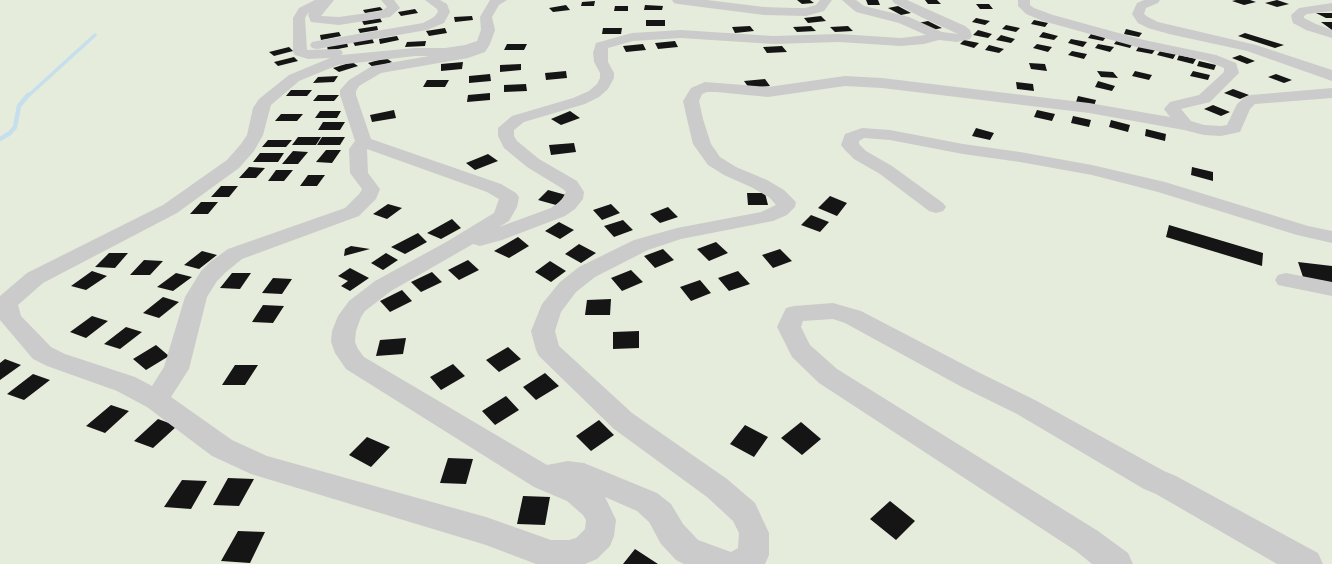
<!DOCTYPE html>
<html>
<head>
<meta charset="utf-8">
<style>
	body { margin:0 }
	canvas { display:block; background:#fff }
</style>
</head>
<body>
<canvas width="1332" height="564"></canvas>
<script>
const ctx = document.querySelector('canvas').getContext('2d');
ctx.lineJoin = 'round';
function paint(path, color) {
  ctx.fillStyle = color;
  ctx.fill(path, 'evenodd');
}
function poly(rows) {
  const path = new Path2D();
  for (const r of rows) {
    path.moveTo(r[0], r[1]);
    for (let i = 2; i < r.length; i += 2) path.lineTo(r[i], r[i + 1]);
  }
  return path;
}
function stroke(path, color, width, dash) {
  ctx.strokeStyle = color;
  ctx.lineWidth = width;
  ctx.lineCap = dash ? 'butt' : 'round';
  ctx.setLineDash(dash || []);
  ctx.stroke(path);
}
paint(poly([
	[0,0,1332,0,1332,564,0,564]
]), '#e5ecdb');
stroke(poly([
	[28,96,95,35]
]), '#c6dfec', 3.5);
stroke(poly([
	[0,139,10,133,15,127,19,106,28,95]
]), '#c6dfec', 4.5);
paint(poly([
	[797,0,810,0,814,3,802,4],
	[866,0,878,0,880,5,868,5],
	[925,0,937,0,941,4,928,4],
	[1236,0,1250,0,1256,2,1244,5,1232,1],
	[1277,0,1289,4,1277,7,1265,3],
	[595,1,594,6,581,6,582,2],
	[976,4,989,4,993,9,980,9],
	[566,5,570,10,553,12,549,8],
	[645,5,663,6,662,10,644,10],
	[615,6,628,6,628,11,614,11],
	[898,6,911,13,901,15,888,8],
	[380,7,383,10,365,13,363,10],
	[415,9,418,13,401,16,398,12],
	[1316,13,1332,13,1332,18,1326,18],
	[472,16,473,20,455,22,454,17],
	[821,16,826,21,808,23,804,18],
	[380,18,382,22,364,25,362,21],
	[976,18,990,21,985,25,972,22],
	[646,20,665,20,665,26,646,26],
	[1034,20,1048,23,1045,27,1031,24],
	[928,21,942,28,932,30,918,23],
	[1321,22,1332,22,1332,30],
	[1006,25,1020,28,1016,32,1002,29],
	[377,26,378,30,360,33,358,29],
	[750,26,754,31,735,33,732,27],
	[811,26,816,31,797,32,793,27],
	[848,26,853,31,835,32,830,27],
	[445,28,447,33,429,36,426,31],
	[603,28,622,28,621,34,602,34],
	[1126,29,1142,33,1139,37,1124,34],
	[978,30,992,34,988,38,973,35],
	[339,32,341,36,321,40,320,35],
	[1043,32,1058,36,1054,40,1039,37],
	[1245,33,1284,45,1275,48,1238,36],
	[1091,34,1106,37,1103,41,1088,38],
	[1001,35,1015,39,1011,43,996,40],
	[397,36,399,40,380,44,379,39],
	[372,38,374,43,355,46,353,42],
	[1071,39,1087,42,1083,47,1068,43],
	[964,40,979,43,974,48,960,44],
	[1117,40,1133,43,1130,48,1114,44],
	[426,41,425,46,405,47,407,42],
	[675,41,678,47,658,49,655,43],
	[347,43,348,47,328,51,327,46],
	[507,44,527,44,524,50,504,50],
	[643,44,646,50,626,52,623,46],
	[1037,44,1052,47,1048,52,1033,48],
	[1098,44,1114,47,1110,52,1095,48],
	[989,45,1004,49,999,53,985,50],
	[782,46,787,52,767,53,763,47],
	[1139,46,1155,50,1152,54,1136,51],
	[289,47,293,51,274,56,269,52],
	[1072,51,1087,54,1084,59,1068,55],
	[1160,51,1176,54,1173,59,1157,55],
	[1179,55,1196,59,1193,64,1177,60],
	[1240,55,1255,61,1247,64,1232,58],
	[294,57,298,61,278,66,274,62],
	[386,58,392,62,374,68,368,63],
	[1199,61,1216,65,1214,70,1197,66],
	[352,62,358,66,339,72,333,68],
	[463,62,462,69,441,71,441,64],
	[1029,63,1045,64,1047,71,1031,69],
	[521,64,521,70,500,72,500,65],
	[566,71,567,78,546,80,545,73],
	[1097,71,1113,72,1118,78,1101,77],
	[1135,71,1152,75,1149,80,1132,76],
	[1193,71,1210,75,1208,80,1190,76],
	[490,74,491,81,469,83,469,76],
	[1276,74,1292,80,1284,83,1268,77],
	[338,76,334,82,313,83,318,77],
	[765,79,770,86,749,88,744,81],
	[427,80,449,80,445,87,423,87],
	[1098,81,1115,86,1112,91,1095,87],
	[1016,82,1033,84,1034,91,1017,89],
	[526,84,527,91,504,92,504,85],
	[1233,89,1249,95,1240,99,1224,93],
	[291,90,312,90,307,96,286,96],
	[490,93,490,100,467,102,468,95],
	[318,95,339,95,334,101,313,101],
	[1078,96,1096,100,1094,106,1076,102],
	[1213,105,1230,112,1221,116,1204,109],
	[394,110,396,118,372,122,370,115],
	[1037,110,1055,114,1052,121,1034,117],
	[320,111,341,111,337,118,315,118],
	[570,111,580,118,561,125,551,119],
	[281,114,303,114,297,121,275,121],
	[1073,116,1091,120,1089,127,1071,123],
	[1111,120,1130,125,1128,132,1109,127],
	[323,122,345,122,340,130,318,130],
	[976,128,994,133,990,140,972,136],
	[1146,129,1166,134,1165,141,1145,136],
	[298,137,321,137,316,145,292,145],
	[322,137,345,137,340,145,317,145],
	[268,140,292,140,286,147,262,147],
	[574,143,576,152,551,155,549,145],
	[326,150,341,150,332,163,316,162],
	[293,151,308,152,298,164,282,164],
	[260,153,284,153,278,162,253,162],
	[488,154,498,161,475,170,466,163],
	[249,167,265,168,256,178,239,178],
	[1192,167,1213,172,1213,181,1191,175],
	[276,170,293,170,284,181,268,181],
	[308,175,325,175,317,186,300,186],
	[221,186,238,186,229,197,211,197],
	[548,190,566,195,556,205,538,200],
	[747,193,765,193,768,205,748,205],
	[830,196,847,203,837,216,818,208],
	[201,202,218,202,208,214,190,214],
	[388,204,402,208,387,219,373,214],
	[611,204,620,213,602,220,593,210],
	[668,207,678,217,660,223,650,214],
	[811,215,829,222,820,232,801,225],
	[452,219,461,228,441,239,427,233],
	[623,220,633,230,614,237,604,226],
	[559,222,574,230,560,239,545,231],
	[1169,225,1263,253,1262,266,1166,237],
	[418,233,427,242,405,254,391,247],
	[518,237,529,246,509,258,494,251],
	[716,242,728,253,709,261,697,249],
	[579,244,596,253,581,263,565,254],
	[351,246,370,249,344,256,345,249],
	[663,249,674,260,655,268,644,256],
	[780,249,792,261,773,268,762,255],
	[202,251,217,255,199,269,184,265],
	[109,253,128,253,115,268,95,267],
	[386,253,398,260,383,270,371,263],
	[144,260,163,261,150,275,130,275],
	[468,260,479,270,459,280,448,270],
	[550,261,566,271,551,282,535,272],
	[1298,262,1332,266,1332,283,1304,280],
	[350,268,369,278,350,291,341,286,348,281,338,276],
	[631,270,643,282,622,291,611,278],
	[92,271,107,276,86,290,71,286],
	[738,271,750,284,729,291,718,278],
	[432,272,442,282,421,292,411,282],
	[176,273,192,277,173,291,157,287],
	[232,273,251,273,240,289,220,288],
	[273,278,292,279,282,294,262,293],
	[700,280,711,293,691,301,680,287],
	[402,290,412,301,390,312,380,301],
	[163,297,179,302,159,318,143,313],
	[611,299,610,315,585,315,587,300],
	[263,305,284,306,273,323,252,322],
	[92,316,108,321,86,338,70,332],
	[126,327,142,332,120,349,104,344],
	[639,331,639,348,613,349,613,332],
	[406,338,403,354,376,356,380,340],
	[156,345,169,356,146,370,133,359],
	[508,347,521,359,499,372,486,360],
	[5,359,21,365,0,380,0,363],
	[453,364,465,376,441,390,430,377],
	[235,365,258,365,245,385,222,385],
	[545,373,559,386,536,400,523,387],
	[33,374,50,380,24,400,7,394],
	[506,396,519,410,495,425,482,411],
	[111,405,129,411,105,433,86,426],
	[158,419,177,426,153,448,134,441],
	[599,420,614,435,591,451,576,436],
	[801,422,821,439,802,455,781,438],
	[745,425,768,437,754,457,730,444],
	[367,437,390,447,371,467,349,455],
	[448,458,473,459,466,484,440,483],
	[228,478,254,479,239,506,213,505],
	[182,480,207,481,191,509,164,507],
	[523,496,550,497,545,525,517,524],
	[890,501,915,521,896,540,870,519],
	[238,531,265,532,250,563,221,561],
	[635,549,658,564,623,564]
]), '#151515');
paint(poly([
	[315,0,334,0,321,16,339,17,382,11,387,7,381,0,394,0,400,8,390,17,339,25,311,22,308,15,309,13,308,13,305,18,307,50,336,49,341,50,343,53,341,55,415,48,445,48,465,45,477,41,481,30,480,17,490,0,507,0,499,5,492,17,495,30,490,44,485,52,468,58,381,73,359,86,356,91,356,95,371,139,501,184,516,193,519,197,517,207,509,221,499,227,551,208,561,201,566,192,563,189,527,167,504,148,498,136,498,128,512,116,573,98,589,91,597,84,600,78,600,73,594,62,593,53,596,43,632,33,681,30,773,36,839,34,901,38,926,35,899,23,856,12,842,0,856,0,864,6,909,17,942,32,958,34,921,17,894,3,892,0,907,0,965,26,970,30,972,36,970,39,957,42,939,40,924,44,901,46,839,42,773,44,681,38,633,41,608,48,608,62,614,73,614,78,608,89,599,97,585,104,524,122,514,130,514,136,517,141,539,159,577,181,584,192,583,199,575,209,565,216,502,240,480,246,473,244,391,291,365,311,361,317,356,331,355,342,358,349,364,357,547,465,568,461,584,463,657,493,671,504,683,524,698,540,731,552,738,548,739,533,733,521,707,497,614,429,539,356,536,350,531,331,542,304,560,282,579,267,634,240,677,228,761,212,776,205,770,198,753,188,724,175,708,165,693,144,687,119,683,101,691,88,705,82,768,87,845,76,882,78,1089,103,1170,117,1164,109,1170,102,1199,95,1224,72,1224,68,1207,61,1137,47,1043,21,1026,14,1018,6,1018,0,1030,0,1030,5,1034,8,1053,15,1144,40,1216,55,1236,63,1239,73,1210,102,1181,109,1191,121,1204,125,1221,126,1227,125,1237,104,1245,97,1251,95,1332,88,1332,98,1255,104,1250,109,1240,132,1221,136,1204,135,1184,130,1089,113,882,88,845,86,768,97,716,92,707,92,702,94,699,101,703,119,711,144,720,157,736,167,767,180,784,190,796,202,795,207,787,215,773,221,681,239,648,250,595,277,576,292,561,312,555,331,559,346,632,413,727,479,755,503,769,533,769,555,765,564,684,564,676,560,661,544,649,522,637,511,605,497,616,520,614,536,610,546,597,559,585,564,536,564,486,545,251,474,212,456,147,407,117,391,47,366,33,359,0,320,0,296,27,273,163,205,227,160,241,144,247,135,253,108,259,99,289,75,330,58,308,59,295,55,293,52,293,18,299,8,315,0],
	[415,56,429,56,372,66,349,80,340,90,340,95,355,141,349,149,350,173,362,189,360,193,345,208,228,249,210,262,201,271,185,297,164,367,152,386,135,377,65,354,51,347,21,316,18,305,43,283,177,213,239,168,254,151,263,135,271,105,299,81,338,65,415,56],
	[367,149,487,192,499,199,494,213,448,241,375,281,349,301,338,316,332,331,331,342,335,353,346,369,534,487,567,501,583,515,586,520,585,529,576,538,569,540,551,540,486,517,267,456,232,440,171,397,189,369,207,297,217,281,226,272,242,259,359,216,376,199,380,189,368,173,367,149],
	[425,0,440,0,447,4,450,12,444,23,427,30,317,49,312,48,310,45,312,42,317,41,423,23,434,17,438,12,437,9,425,0],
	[672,0,707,0,764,7,793,8,805,8,816,5,820,0,832,0,824,11,806,16,764,15,678,4,674,3,672,0],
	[1144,0,1160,0,1158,3,1146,8,1144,14,1148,17,1158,22,1256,45,1332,70,1332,81,1247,51,1169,34,1148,28,1138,23,1132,14,1137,3,1144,0],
	[1332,3,1332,11,1307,14,1304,16,1304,18,1316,24,1332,30,1332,38,1306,30,1293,23,1292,20,1291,15,1299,8,1332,3],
	[862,128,890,130,963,144,1020,152,1092,165,1165,182,1308,226,1332,231,1332,243,1297,235,1158,192,1092,175,1020,162,963,154,890,140,864,138,859,141,859,144,866,151,892,166,943,203,946,207,943,211,936,213,929,211,880,174,854,159,844,149,841,145,845,134,862,128],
	[1286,273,1332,282,1332,296,1278,285,1275,280,1278,275,1286,273],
	[833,303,861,311,978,372,1035,400,1164,471,1176,476,1318,553,1323,564,1277,564,1156,494,1144,489,1017,414,960,386,845,323,833,319,803,321,801,327,810,345,837,369,1098,531,1128,553,1133,564,1092,564,1076,551,819,383,792,357,777,327,786,308,794,306,833,303]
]), '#cbcbcb');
</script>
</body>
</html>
